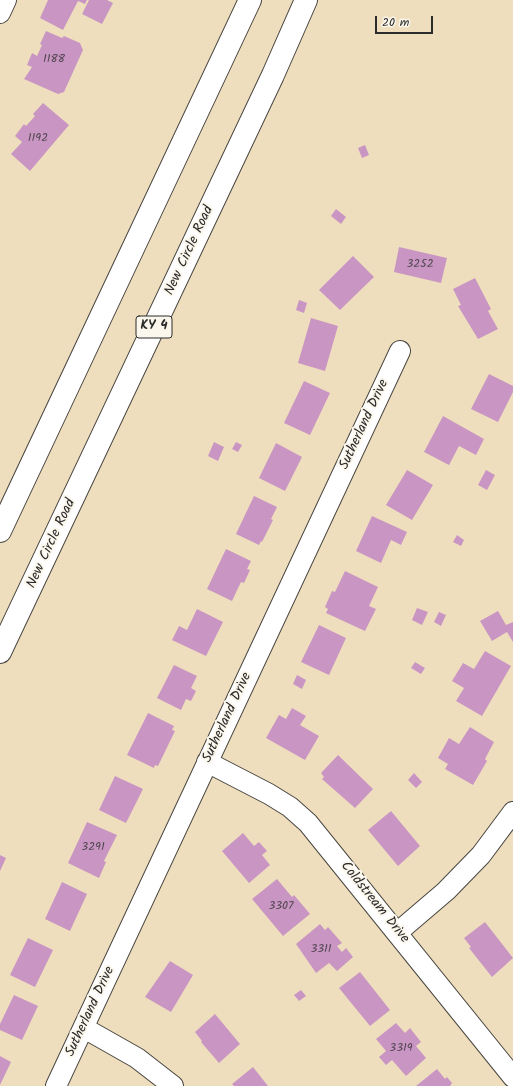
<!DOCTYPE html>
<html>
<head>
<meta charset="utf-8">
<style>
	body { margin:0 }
	#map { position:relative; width:513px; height:1086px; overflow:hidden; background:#efdebd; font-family:Kalam,sans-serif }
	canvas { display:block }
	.scale { position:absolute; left:375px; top:16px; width:58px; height:18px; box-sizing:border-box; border:2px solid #2b2b2b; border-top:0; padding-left:5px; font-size:12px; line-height:14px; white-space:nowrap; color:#2b2b2b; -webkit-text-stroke:3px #fbf7ec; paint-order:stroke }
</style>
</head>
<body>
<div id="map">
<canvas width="513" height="1086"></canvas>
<div class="scale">20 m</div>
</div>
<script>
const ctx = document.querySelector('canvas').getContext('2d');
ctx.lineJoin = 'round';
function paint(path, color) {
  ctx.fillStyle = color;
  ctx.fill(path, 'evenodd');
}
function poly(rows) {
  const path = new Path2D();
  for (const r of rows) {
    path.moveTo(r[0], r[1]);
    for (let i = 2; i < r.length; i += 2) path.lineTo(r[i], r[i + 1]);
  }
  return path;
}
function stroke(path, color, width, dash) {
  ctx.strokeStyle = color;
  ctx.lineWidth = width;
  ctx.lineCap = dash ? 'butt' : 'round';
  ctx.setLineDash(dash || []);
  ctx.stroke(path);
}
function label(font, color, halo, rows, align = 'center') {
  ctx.font = font + ' Kalam,sans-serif';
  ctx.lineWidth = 4;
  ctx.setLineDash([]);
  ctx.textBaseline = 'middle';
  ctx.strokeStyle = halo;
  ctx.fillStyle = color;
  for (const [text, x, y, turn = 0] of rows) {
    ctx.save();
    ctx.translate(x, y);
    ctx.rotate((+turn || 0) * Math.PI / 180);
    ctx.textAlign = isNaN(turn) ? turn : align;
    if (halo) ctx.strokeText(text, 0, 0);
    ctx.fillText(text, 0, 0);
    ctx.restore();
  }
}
paint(poly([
	[48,0,87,0,85,4,78,1,63,30,40,18],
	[89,0,107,0,113,3,102,24,82,14],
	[46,31,62,38,64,36,80,43,83,50,64,92,58,94,24,79,32,67,27,65,32,53,37,56,42,45,40,44],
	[43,103,69,125,30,171,11,154,22,142,15,136,24,124,26,126,35,116,33,114],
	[365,145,369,155,362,158,358,148],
	[336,209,346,217,341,224,331,216],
	[399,247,447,258,441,283,394,272],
	[353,256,374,277,340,310,319,290],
	[475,278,491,309,488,311,498,329,478,339,458,306,461,305,453,289],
	[299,300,307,303,304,313,296,310],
	[311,318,338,326,325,371,298,363],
	[489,374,513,386,513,392,498,422,471,409],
	[304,381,330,393,310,435,284,423],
	[443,416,484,439,476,455,459,446,449,465,424,452],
	[214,442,224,447,218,461,208,456],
	[236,442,242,445,238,452,232,449],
	[276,443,302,457,285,491,259,478],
	[407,470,433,485,412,520,386,505],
	[486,470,495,475,487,490,478,485],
	[254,496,277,507,271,519,273,520,262,542,261,541,259,545,236,534],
	[372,516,407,532,401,545,391,540,381,563,356,551],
	[457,535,464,540,461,546,453,542],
	[226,549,251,561,247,569,250,570,244,583,241,582,232,601,207,589],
	[345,571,378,587,369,606,376,609,365,631,326,613,328,609,325,607,332,591,335,592],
	[417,608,428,612,422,625,412,620],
	[197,609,223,622,206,656,172,640,179,626,187,630],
	[498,611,506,625,513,622,513,642,507,632,492,641,480,621],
	[439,612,446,615,441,626,434,622],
	[319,625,346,638,329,675,301,662],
	[485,651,511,666,482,716,456,701,464,688,452,681,463,663,474,669],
	[415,662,425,668,421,674,411,668],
	[174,665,197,676,191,688,196,691,191,701,186,699,181,710,157,698],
	[297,675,306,680,302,689,293,684],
	[292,708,306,716,300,725,319,736,305,760,266,738,279,715,286,719],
	[148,713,174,726,172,730,175,731,158,766,155,765,154,768,127,755],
	[470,727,494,742,485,759,487,761,473,785,445,769,448,764,438,758,449,738,459,744],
	[338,755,373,789,355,808,322,779,324,777,321,773],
	[414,773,422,782,416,788,408,780],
	[115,776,143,789,126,823,99,810],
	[391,811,420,846,398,866,368,830],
	[87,822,117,835,104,861,106,862,99,878,68,863],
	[243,833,254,846,259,842,267,851,262,855,270,865,249,883,222,851],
	[0,855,6,858,0,871],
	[277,879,292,897,294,895,310,914,283,936,252,899],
	[62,882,87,894,70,931,45,919],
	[485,922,513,958,492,977,469,948,471,947,464,938],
	[320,924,325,930,328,927,342,943,337,946,342,952,346,948,353,957,337,971,329,963,316,973,296,944],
	[28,938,53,950,35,987,10,975],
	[170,961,193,975,171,1012,145,997],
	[360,972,390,1010,370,1026,339,988],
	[301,990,306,996,299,1001,294,995],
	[14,995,38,1006,22,1040,0,1030,0,1024],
	[215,1014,240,1044,219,1063,201,1042,202,1041,195,1032],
	[396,1023,405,1033,410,1028,421,1042,416,1046,426,1058,406,1076,392,1060,386,1065,379,1057,386,1051,376,1039],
	[0,1056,11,1062,0,1085],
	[253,1067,268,1086,234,1086,232,1084],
	[437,1069,445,1079,447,1077,452,1083,450,1086,416,1086]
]), '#c996c3');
const minor = poly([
	[0,13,6,0],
	[207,762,269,794,290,807,308,823,513,1077],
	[398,932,446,891,481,855,513,812],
	[84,1028,137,1058,173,1086],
	[56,1086,400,351]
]);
const motorway = poly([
	[0,531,250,0],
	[0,652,273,75,306,0]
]);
stroke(minor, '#484641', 22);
stroke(motorway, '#484641', 24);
stroke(minor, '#fff', 20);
stroke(motorway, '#fff', 22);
label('12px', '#524651', null, [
	["1188",54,60],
	["1192",38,139],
	["3252",420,265],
	["3291",93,848],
	["3307",281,907],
	["3311",321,950],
	["3319",401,1049]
]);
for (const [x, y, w] of [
	[154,327,36]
]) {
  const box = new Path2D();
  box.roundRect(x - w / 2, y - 11, w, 22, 3);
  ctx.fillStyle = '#fbf7ec';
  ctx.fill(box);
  stroke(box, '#2b2b2b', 1);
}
label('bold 13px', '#2b2b2b', null, [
	["KY 4",154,327]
]);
label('14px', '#2b2b2b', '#fbf7ec', [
	["New Circle Road",190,251,-65],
	["Sutherland Drive",365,425,-65],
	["New Circle Road",52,544,-65],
	["Sutherland Drive",228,718,-65],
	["Coldstream Drive",374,903,51],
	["Sutherland Drive",91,1012,-65]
]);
</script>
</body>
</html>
